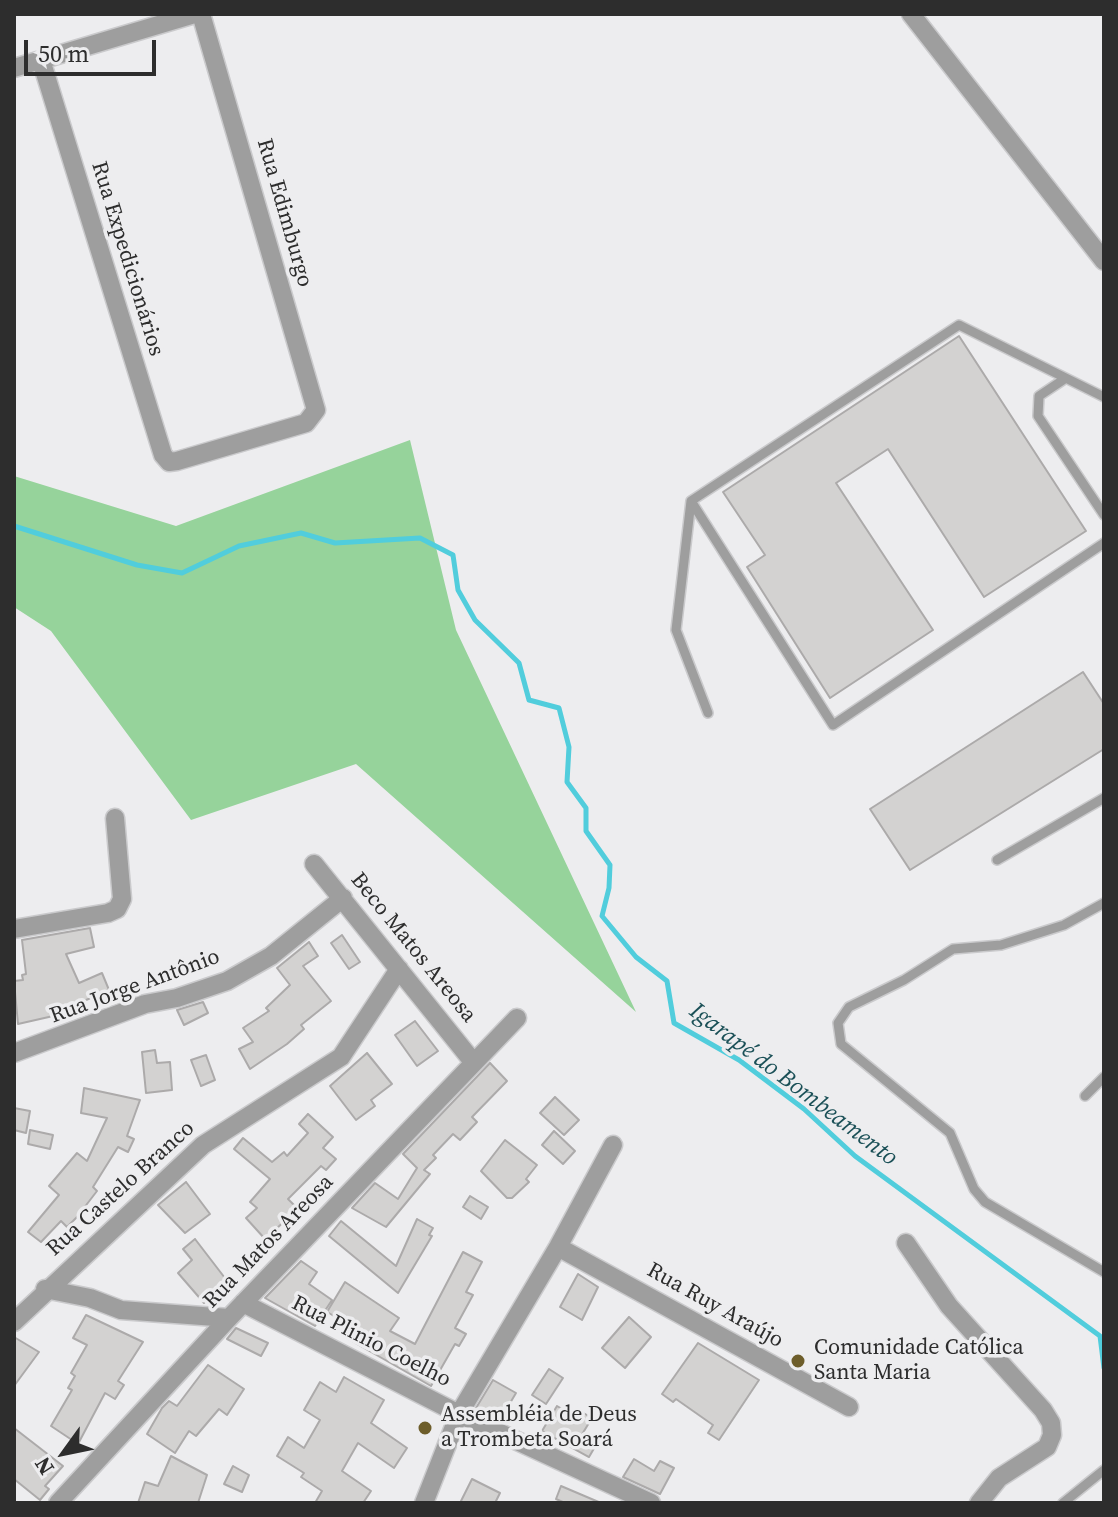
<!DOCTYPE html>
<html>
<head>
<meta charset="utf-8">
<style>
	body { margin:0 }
	#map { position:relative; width:1118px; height:1517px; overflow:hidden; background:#ededef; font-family:"Source Serif 4",serif }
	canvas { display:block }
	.frame { position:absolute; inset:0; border:16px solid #2d2d2d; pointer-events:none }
	.north { position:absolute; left:24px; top:1413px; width:80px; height:80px; -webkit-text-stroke:6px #ededef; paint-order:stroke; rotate:237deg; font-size:22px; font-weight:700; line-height:32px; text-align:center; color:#2d2d2d }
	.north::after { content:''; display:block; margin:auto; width:28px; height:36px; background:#2d2d2d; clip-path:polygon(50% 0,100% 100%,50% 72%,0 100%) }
	.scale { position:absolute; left:24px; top:40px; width:132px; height:36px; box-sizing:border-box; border:4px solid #2d2d2d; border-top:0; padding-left:10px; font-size:24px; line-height:28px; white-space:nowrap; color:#2d2d2d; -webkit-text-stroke:6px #ededef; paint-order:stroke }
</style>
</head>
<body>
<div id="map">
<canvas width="1118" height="1517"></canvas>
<div class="frame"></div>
<div class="north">N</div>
<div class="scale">50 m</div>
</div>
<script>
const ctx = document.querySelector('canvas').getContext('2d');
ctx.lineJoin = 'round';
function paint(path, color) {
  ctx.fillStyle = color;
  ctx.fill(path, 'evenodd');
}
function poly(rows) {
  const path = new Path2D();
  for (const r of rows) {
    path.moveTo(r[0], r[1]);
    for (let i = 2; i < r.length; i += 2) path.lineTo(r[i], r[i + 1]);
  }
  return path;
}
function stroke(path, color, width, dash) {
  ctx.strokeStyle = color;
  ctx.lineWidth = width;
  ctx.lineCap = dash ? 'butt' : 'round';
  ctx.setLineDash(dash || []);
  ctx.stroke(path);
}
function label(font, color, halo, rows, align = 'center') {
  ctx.font = font + ' "Source Serif 4",serif';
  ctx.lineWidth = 7;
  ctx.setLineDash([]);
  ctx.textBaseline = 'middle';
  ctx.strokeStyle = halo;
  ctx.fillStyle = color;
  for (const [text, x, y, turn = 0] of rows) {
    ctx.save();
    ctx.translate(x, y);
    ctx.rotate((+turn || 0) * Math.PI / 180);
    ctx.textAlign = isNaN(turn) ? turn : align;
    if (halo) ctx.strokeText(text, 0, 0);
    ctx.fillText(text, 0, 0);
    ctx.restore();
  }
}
paint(poly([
	[410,440,456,630,636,1012,356,764,191,820,51,631,14,607,14,476,176,526]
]), '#96d39b');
stroke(poly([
	[14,526,137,565,182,573,239,546,301,533,335,543,420,538,453,555,458,590,475,620,519,663,529,700,559,708,569,747,567,782,586,808,586,831,610,865,609,888,602,916,636,957,667,981,674,1023,739,1060,804,1109,855,1156,1100,1336,1104,1368]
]), '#51cddc', 5);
const building = poly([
	[959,336,1086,531,984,597,888,449,836,483,933,630,830,698,747,567,765,555,723,492,959,336],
	[1083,672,1104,704,1104,749,910,870,870,809,1083,672],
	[90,928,94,947,66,954,79,983,102,973,109,990,61,1011,62,1014,18,1024,14,981,23,980,22,975,26,974,22,940,90,928],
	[342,935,360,962,349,969,331,943,342,935],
	[309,942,318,956,303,966,331,1001,301,1025,304,1029,287,1044,250,1069,239,1049,253,1042,243,1028,269,1011,266,1008,290,985,277,968,309,942],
	[203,1002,208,1013,184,1025,177,1010,203,1002],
	[415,1021,438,1051,417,1066,395,1035,415,1021],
	[155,1050,157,1063,170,1062,172,1090,146,1093,142,1052,155,1050],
	[367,1053,392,1084,371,1100,375,1106,356,1120,330,1086,367,1053],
	[206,1055,215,1080,201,1086,191,1060,206,1055],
	[490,1063,507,1081,472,1117,477,1122,460,1140,453,1134,433,1155,436,1158,424,1170,430,1174,386,1227,352,1208,375,1183,398,1199,417,1168,403,1154,490,1063],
	[84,1088,140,1100,127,1136,134,1139,128,1152,118,1147,93,1187,97,1191,77,1217,67,1227,61,1221,41,1242,28,1232,59,1195,49,1186,77,1153,87,1161,107,1118,81,1113,84,1088],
	[555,1097,579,1120,564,1135,540,1113,555,1097],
	[14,1108,30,1111,26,1133,14,1130,14,1108],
	[308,1114,333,1137,323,1148,336,1159,326,1170,321,1166,288,1199,301,1212,291,1222,287,1219,265,1239,246,1218,257,1208,250,1202,270,1179,234,1149,243,1138,272,1162,284,1152,287,1156,308,1133,299,1124,308,1114],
	[30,1130,53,1135,50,1149,28,1144,30,1130],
	[554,1131,575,1151,563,1164,542,1145,554,1131],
	[505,1140,537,1165,526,1179,529,1182,512,1198,507,1198,481,1171,505,1140],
	[186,1182,210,1214,185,1233,158,1205,186,1182],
	[470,1196,488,1207,481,1219,463,1207,470,1196],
	[417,1219,433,1228,429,1235,432,1236,398,1293,329,1236,341,1221,396,1266,417,1219],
	[195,1239,228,1282,204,1303,178,1273,192,1260,183,1249,195,1239],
	[463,1252,482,1262,466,1292,473,1295,455,1328,466,1334,459,1346,455,1344,431,1386,343,1336,350,1325,327,1312,345,1282,399,1318,390,1331,415,1344,463,1252],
	[301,1261,317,1272,309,1284,332,1300,315,1326,265,1298,301,1261],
	[578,1274,598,1287,582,1320,560,1307,578,1274],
	[86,1315,143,1342,118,1381,124,1385,115,1399,105,1393,78,1444,51,1426,72,1390,68,1388,75,1376,71,1373,87,1345,73,1338,86,1315],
	[629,1317,651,1337,625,1368,602,1348,629,1317],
	[236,1328,268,1343,261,1356,227,1339,236,1328],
	[14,1337,39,1352,14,1386,14,1337],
	[698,1343,759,1380,719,1440,708,1433,713,1425,676,1399,673,1402,662,1394,698,1343],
	[208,1365,244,1389,227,1415,219,1409,196,1436,189,1431,175,1453,147,1434,162,1408,169,1401,177,1406,208,1365],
	[549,1369,563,1378,546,1404,532,1395,549,1369],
	[344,1377,384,1400,371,1423,407,1448,394,1468,358,1443,342,1471,371,1491,363,1503,315,1503,322,1491,301,1477,304,1473,277,1456,288,1437,304,1448,320,1420,304,1410,320,1382,336,1392,344,1377],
	[493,1380,516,1393,500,1420,476,1408,493,1380],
	[557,1406,576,1417,580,1411,592,1418,581,1436,596,1445,589,1457,542,1431,557,1406],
	[14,1428,63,1466,45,1486,49,1489,40,1500,14,1479,14,1428],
	[171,1456,207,1475,198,1503,138,1503,145,1482,158,1486,171,1456],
	[634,1459,654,1471,660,1461,674,1468,660,1494,623,1477,634,1459],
	[233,1466,249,1475,242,1492,224,1484,233,1466],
	[472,1479,500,1493,495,1503,460,1503,472,1479],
	[561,1486,601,1503,565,1503,556,1499,561,1486]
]);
paint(building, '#d3d2d1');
stroke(building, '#acaaaa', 2);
const lane = poly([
	[1063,380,1039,396,1038,416,1104,515],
	[1104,397,959,325,691,501,833,725,1104,543],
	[691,501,676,630,708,713],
	[997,860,1104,798],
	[1104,903,1064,925,1001,945,953,949,904,980,849,1007,838,1023,841,1044,950,1133,974,1189,985,1202,1104,1272],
	[1085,1096,1104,1077],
	[1063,1503,1104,1470]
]);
const street = poly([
	[911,14,1104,261],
	[41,60,163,455,169,462,177,461,306,423,316,410,201,14],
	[14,68,195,14],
	[314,864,474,1063],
	[14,929,108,913,117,909,122,899,115,818],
	[14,1053,145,1004,177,998,227,981,271,956,343,898],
	[906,1243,949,1306,1043,1410,1051,1423,1052,1435,1047,1447,999,1478,979,1503],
	[558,1247,849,1407],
	[45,1289,90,1298,121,1310,229,1318],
	[243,1303,459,1414,651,1503],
	[14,1322,203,1145,341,1057,399,969],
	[58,1503,229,1318,517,1018],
	[424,1503,459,1414,558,1247,613,1145]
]);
stroke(lane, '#cacacc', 12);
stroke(street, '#cacacc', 21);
stroke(lane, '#9e9e9e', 9);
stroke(street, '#9e9e9e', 18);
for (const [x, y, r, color] of [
	[798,1361,8,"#6d5d2a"],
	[425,1428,8,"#6d5d2a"]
]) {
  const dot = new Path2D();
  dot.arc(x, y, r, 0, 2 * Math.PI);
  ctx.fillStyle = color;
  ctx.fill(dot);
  stroke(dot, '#ededef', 3);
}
label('22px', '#2d2d2d', '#ededef', [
	["Rua Edimburgo",284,213,74],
	["Rua Expedicionários",127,259,73],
	["Beco Matos Areosa",413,948,51],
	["Rua Jorge Antônio",135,987,-20],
	["Rua Castelo Branco",121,1189,-42],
	["Rua Matos Areosa",269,1242,-46],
	["Rua Ruy Araújo",715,1306,29],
	["Rua Plinio Coelho",371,1342,27]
]);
label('22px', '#2d2d2d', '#ededef', [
	["Comunidade Católica",814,1348],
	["Santa Maria",814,1373],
	["Assembléia de Deus",441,1415],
	["a Trombeta Soará",441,1440]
], 'left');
label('italic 24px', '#1b5057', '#ededef', [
	["Igarapé do Bombeamento",793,1085,37]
]);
</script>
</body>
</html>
